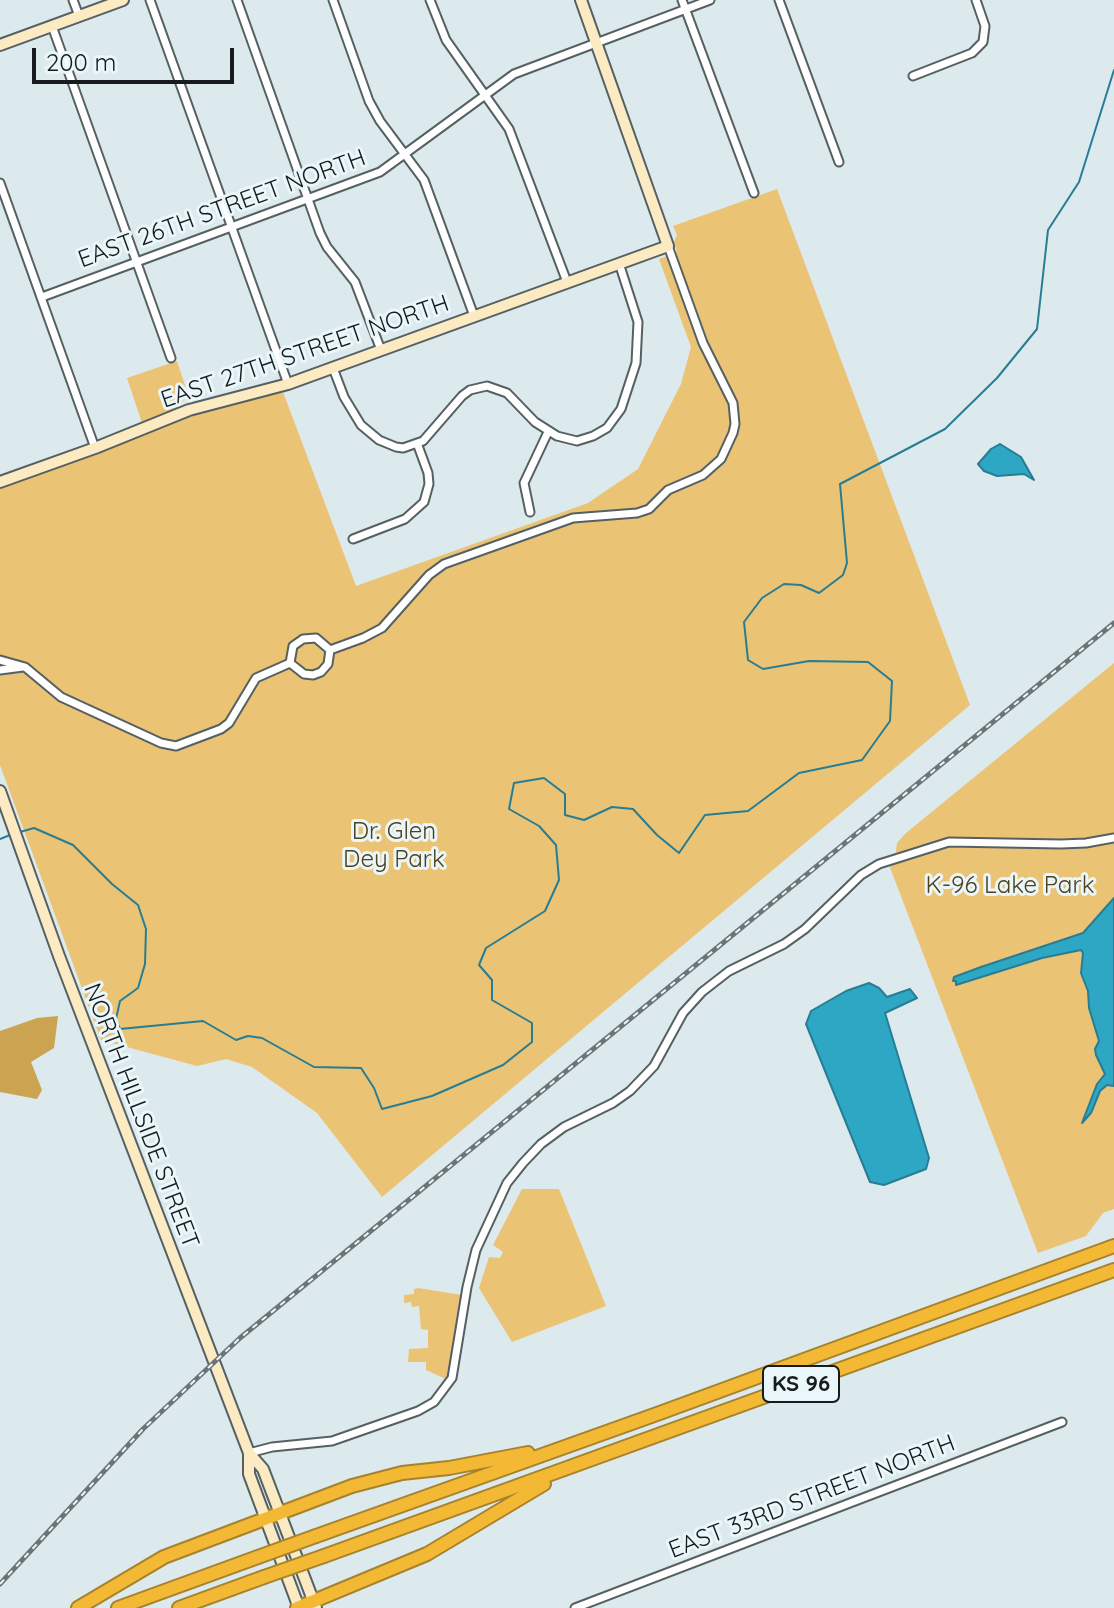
<!DOCTYPE html>
<html>
<head>
<meta charset="utf-8">
<style>
	body { margin:0 }
	#map { position:relative; width:1114px; height:1608px; overflow:hidden; background:#dce9ed; font-family:Quicksand,sans-serif }
	canvas { display:block }
	.scale { position:absolute; left:32px; top:48px; width:202px; height:36px; box-sizing:border-box; border:4px solid #171b1d; border-top:0; padding-left:10px; font-size:24px; line-height:28px; white-space:nowrap; color:#171b1d; -webkit-text-stroke:6px #e9f6fa; paint-order:stroke }
</style>
</head>
<body>
<div id="map">
<canvas width="1114" height="1608"></canvas>
<div class="scale">200 m</div>
</div>
<script>
const ctx = document.querySelector('canvas').getContext('2d');
ctx.lineJoin = 'round';
function paint(path, color) {
  ctx.fillStyle = color;
  ctx.fill(path, 'evenodd');
}
function poly(rows) {
  const path = new Path2D();
  for (const r of rows) {
    path.moveTo(r[0], r[1]);
    for (let i = 2; i < r.length; i += 2) path.lineTo(r[i], r[i + 1]);
  }
  return path;
}
function stroke(path, color, width, dash) {
  ctx.strokeStyle = color;
  ctx.lineWidth = width;
  ctx.lineCap = dash ? 'butt' : 'round';
  ctx.setLineDash(dash || []);
  ctx.stroke(path);
}
function label(font, color, halo, rows, align = 'center') {
  ctx.font = font + ' Quicksand,sans-serif';
  ctx.lineWidth = 6;
  ctx.setLineDash([]);
  ctx.textBaseline = 'middle';
  ctx.strokeStyle = halo;
  ctx.fillStyle = color;
  for (const [text, x, y, turn = 0] of rows) {
    ctx.save();
    ctx.translate(x, y);
    ctx.rotate((+turn || 0) * Math.PI / 180);
    ctx.textAlign = isNaN(turn) ? turn : align;
    if (halo) ctx.strokeText(text, 0, 0);
    ctx.fillText(text, 0, 0);
    ctx.restore();
  }
}
paint(poly([
	[777,189,970,705,382,1197,317,1113,252,1067,226,1059,197,1066,101,1040,0,765,0,485,202,411,283,392,356,586,588,503,638,469,681,384,691,347,659,259,677,252,674,242,677,235,673,226],
	[177,361,189,397,182,401,180,408,142,423,127,378],
	[1114,663,1114,1209,1103,1213,1086,1236,1038,1253,889,865,900,862,896,851,897,843,906,833],
	[522,1189,559,1189,606,1306,512,1342,479,1288,489,1257,500,1258,503,1252,493,1245],
	[418,1288,462,1295,450,1371,446,1379,426,1370,426,1362,408,1362,409,1349,428,1348,428,1330,421,1329,419,1306,412,1307,411,1302,404,1303,404,1295,414,1294,414,1289]
]), '#ebc374');
paint(poly([
	[58,1016,54,1048,31,1062,42,1090,37,1099,0,1092,0,1031,37,1018]
]), '#cba351');
const water = poly([
	[1000,444,1021,457,1034,480,1024,474,997,476,984,471,978,464,991,449,1000,444],
	[1114,898,1114,1086,1107,1085,1100,1091,1091,1113,1082,1123,1097,1084,1105,1074,1096,1055,1095,1049,1099,1041,1089,1008,1088,991,1081,973,1083,953,1081,950,1042,958,956,985,956,981,953,981,954,977,981,967,1083,933,1114,898],
	[869,983,879,988,887,997,910,989,917,998,885,1013,929,1158,926,1169,884,1185,870,1182,806,1024,811,1011,846,991,869,983]
]);
paint(water, '#2ea7c5');
stroke(water, '#277d93', 2);
stroke(poly([
	[20,832,34,828,73,845,112,884,138,905,146,929,145,964,138,988,120,1001,116,1019,120,1029,203,1021,236,1040,248,1036,262,1038,314,1067,361,1068,374,1088,382,1109,432,1096,503,1065,532,1042,532,1023,492,1000,492,980,479,965,486,948,545,911,559,880,556,845,539,826,509,809,514,783,544,778,565,794,565,815,584,820,612,807,633,809,657,835,679,853,705,815,748,811,799,773,862,760,890,721,892,681,868,662,809,661,763,669,748,660,744,622,762,598,784,584,801,585,819,593,843,575,847,563,840,484,945,429,997,378,1037,329,1048,230,1079,182,1114,70],
	[0,839,10,835]
]), '#277d93', 2);
const street = poly([
	[73,0,79,16],
	[150,0,288,384],
	[237,0,320,233,327,247,355,282,381,350],
	[333,0,369,101,380,121,424,180,474,316],
	[430,0,446,40,509,129,567,282],
	[682,0,754,193],
	[779,0,839,162],
	[52,26,171,358],
	[913,76,972,53,983,42,985,26,976,0],
	[0,183,95,448],
	[42,297,380,172,514,74,710,0],
	[333,368,344,397,361,425,379,440,396,447,403,448,423,441,462,396,470,390,487,386,507,393,535,422,557,436,577,441,593,436,607,428,621,409,636,363,638,322,619,263],
	[530,512,524,483,548,432],
	[353,539,405,519,424,502,429,484,428,473,417,443],
	[330,650,363,638,382,628,429,575,444,564,573,518,637,513,649,509,668,490,703,475,721,459,733,433,735,424,733,403,703,343,668,246],
	[0,660,25,667,61,697,161,743,176,746,221,729,229,723,256,678,290,663],
	[290,663,304,674,313,675,321,672,328,664,330,650],
	[290,663,293,646,303,639,316,638,330,650],
	[0,670,23,667],
	[249,1453,272,1447,332,1441,418,1411,434,1402,452,1378,467,1287,476,1250,507,1183,523,1163,541,1144,564,1127,613,1103,630,1091,654,1066,683,1013,702,992,729,971,784,944,805,929,861,875,879,864,949,842,1061,844,1086,843,1114,838],
	[575,1608,1062,1422]
]);
const secondary = poly([
	[0,45,123,0],
	[0,482,95,448,189,410,288,384,668,246,581,0],
	[0,791,59,956,249,1453,249,1474,299,1608],
	[249,1453,263,1469,316,1608]
]);
const highway = poly([
	[316,1536,657,1414,1114,1246],
	[324,1556,1114,1270],
	[78,1608,164,1557,352,1486,402,1473,449,1468,528,1453],
	[118,1608,258,1557],
	[179,1608,264,1577],
	[297,1608,427,1554,544,1484]
]);
stroke(street, '#556063', 11);
stroke(secondary, '#556063', 14);
stroke(highway, '#a6822d', 16);
stroke(street, '#fff', 7);
stroke(secondary, '#fbeac2', 10);
stroke(highway, '#f3b935', 12);
const rail = poly([
	[0,1584,143,1429,240,1338,1114,623]
]);
stroke(rail, '#6c7477', 5);
stroke(rail, '#e9f6fa', 2, [6]);
const highwayBridge = poly([
	[258,1557,316,1536],
	[264,1577,324,1556]
]);
stroke(highwayBridge, '#a6822d', 16, []);
stroke(highwayBridge, '#f3b935', 12);
for (const [x, y, w] of [
	[801,1384,76]
]) {
  const box = new Path2D();
  box.roundRect(x - w / 2, y - 18, w, 36, 6);
  ctx.fillStyle = '#e9f6fa';
  ctx.fill(box);
  stroke(box, '#171b1d', 2);
}
label('bold 22px', '#171b1d', null, [
	["KS 96",801,1384]
]);
label('24px', '#171b1d', '#e9f6fa', [
	["EAST 26TH STREET NORTH",222,209,-20],
	["EAST 27TH STREET NORTH",305,352,-19],
	["NORTH HILLSIDE STREET",141,1116,69],
	["EAST 33RD STREET NORTH",812,1497,-21]
]);
label('24px', '#51401d', '#e9f6fa', [
	["Dr. Glen",394,832],
	["Dey Park",394,860],
	["K-96 Lake Park",1010,886]
]);
</script>
</body>
</html>
